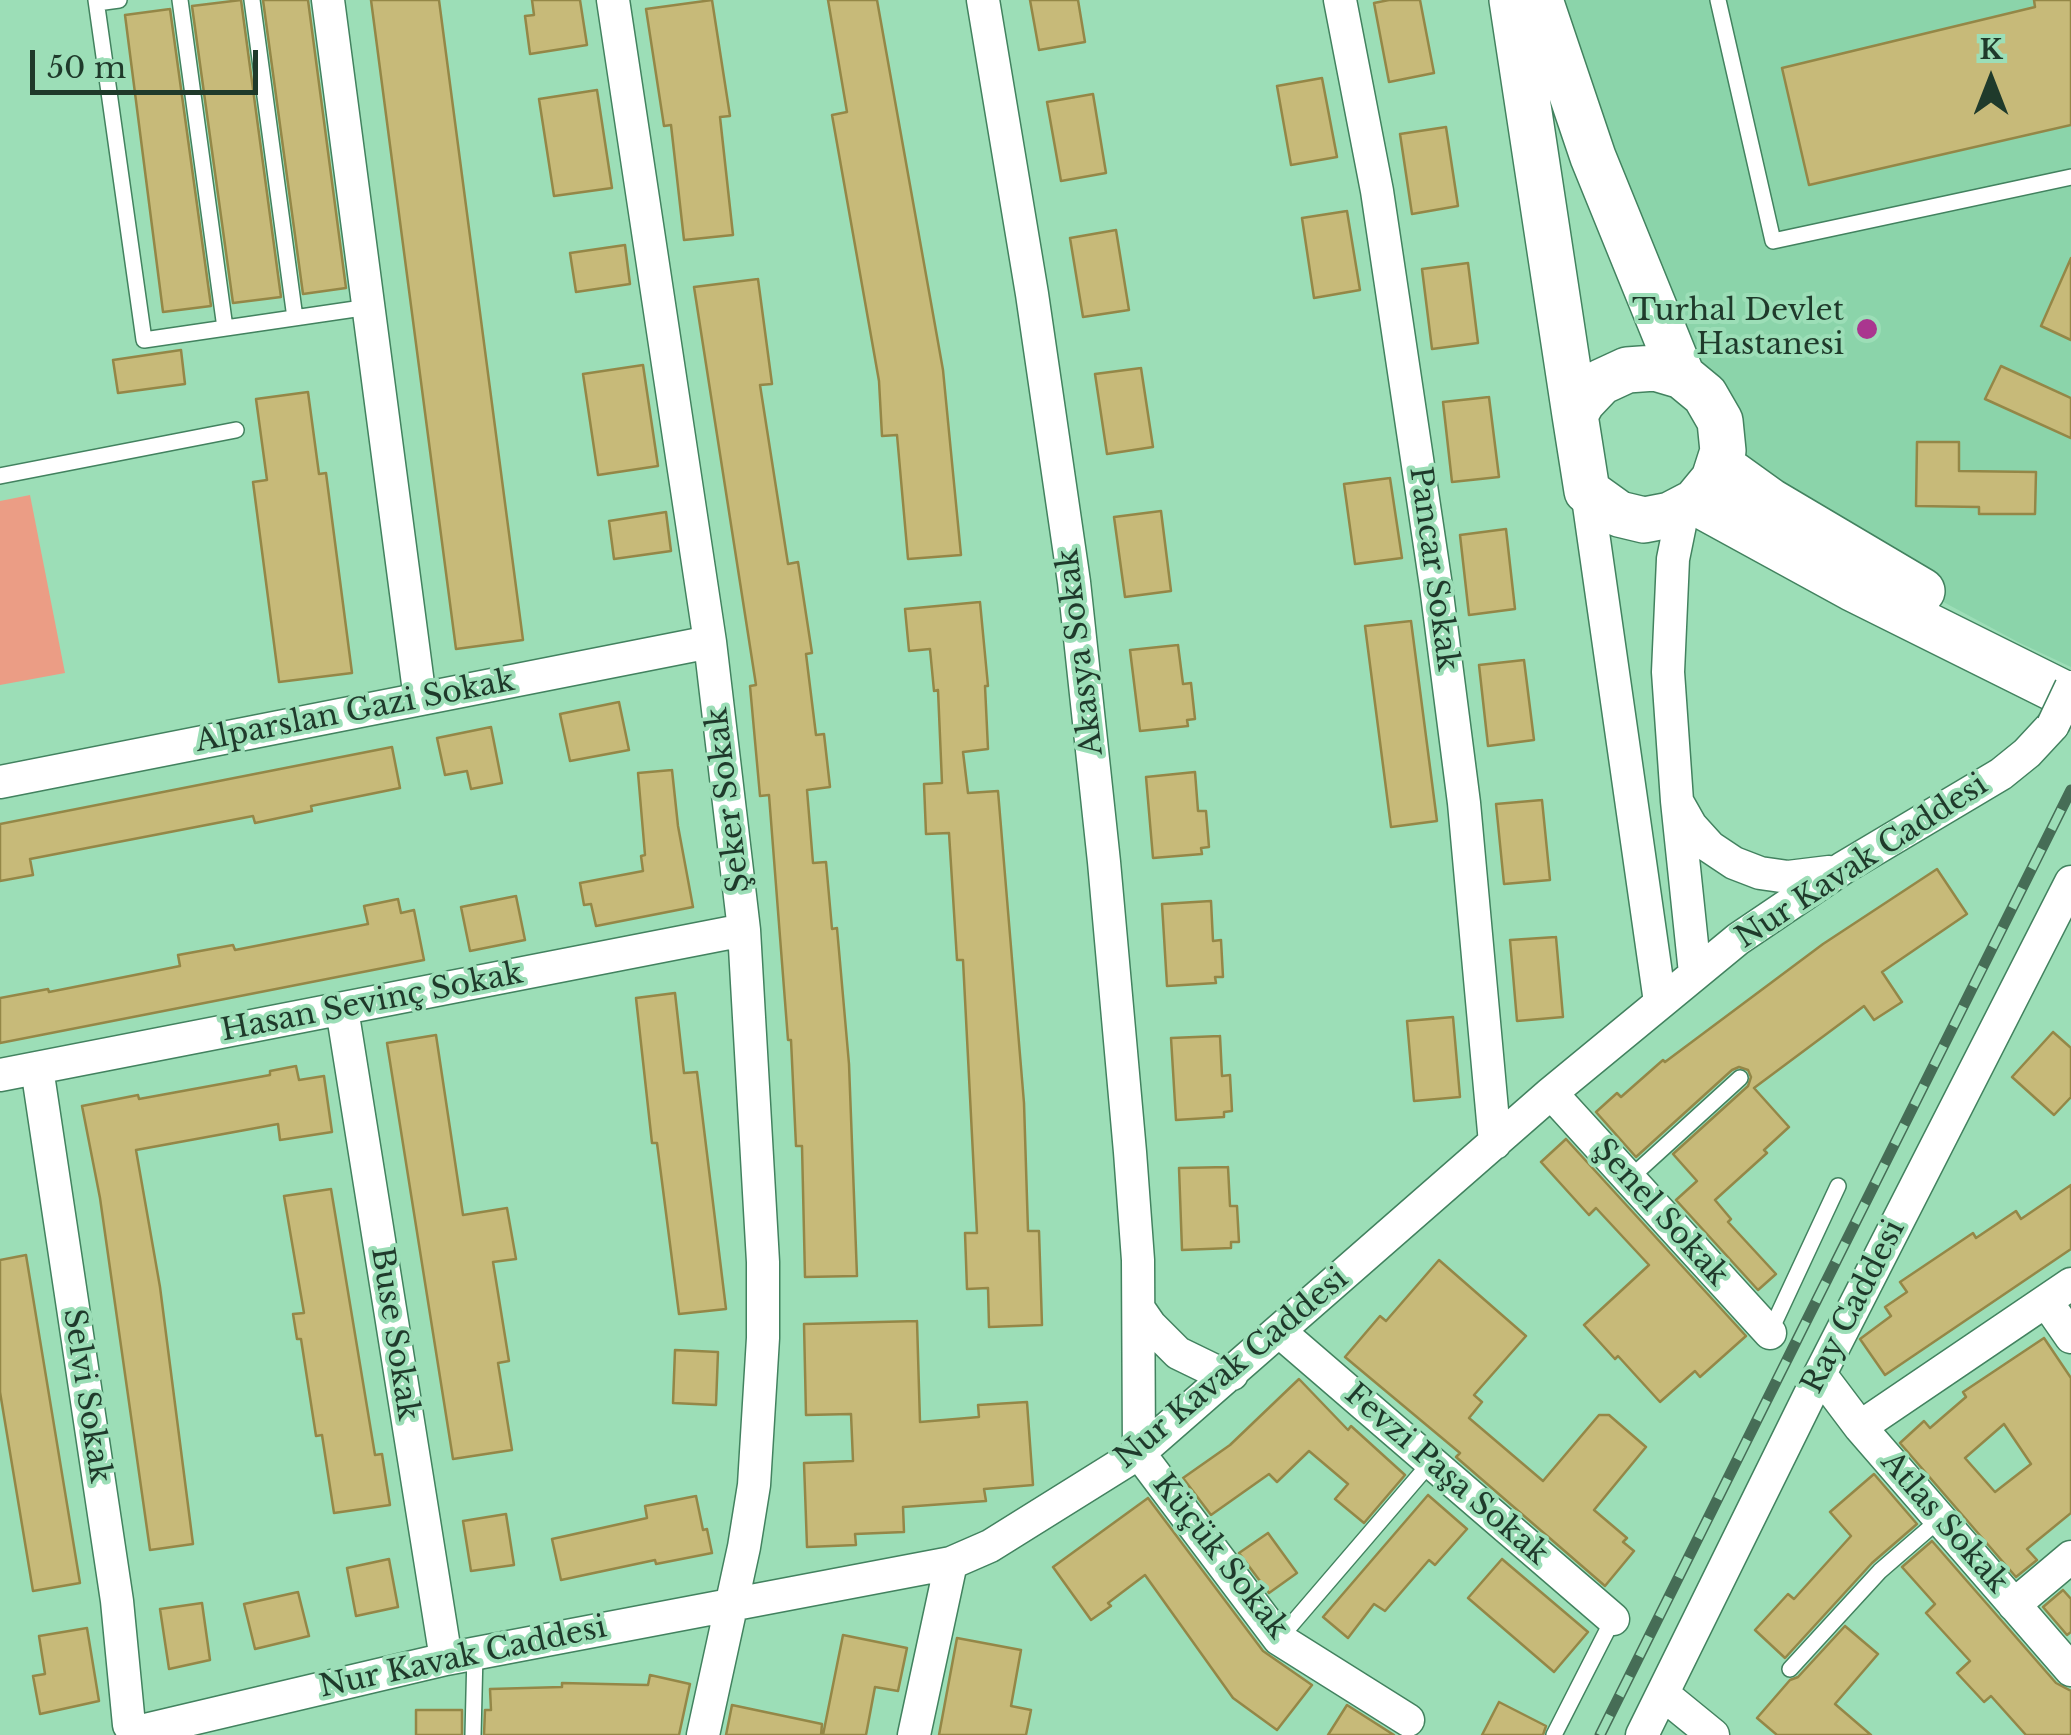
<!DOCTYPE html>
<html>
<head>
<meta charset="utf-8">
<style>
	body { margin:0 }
	#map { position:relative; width:2071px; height:1735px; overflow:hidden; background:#9cdeb7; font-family:"Libre Baskerville",serif }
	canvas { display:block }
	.north { position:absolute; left:1941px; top:30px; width:100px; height:100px; -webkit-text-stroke:8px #9cdeb7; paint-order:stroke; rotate:0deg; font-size:28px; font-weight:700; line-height:40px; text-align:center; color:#1f3a2b }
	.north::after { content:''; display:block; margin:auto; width:35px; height:45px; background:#1f3a2b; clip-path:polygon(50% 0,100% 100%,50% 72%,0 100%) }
	.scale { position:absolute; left:30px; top:50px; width:228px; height:45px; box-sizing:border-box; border:5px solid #1f3a2b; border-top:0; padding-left:12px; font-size:30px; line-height:35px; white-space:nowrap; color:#1f3a2b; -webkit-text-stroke:8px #9cdeb7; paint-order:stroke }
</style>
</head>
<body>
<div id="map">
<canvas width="2071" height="1735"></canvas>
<div class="north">K</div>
<div class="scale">50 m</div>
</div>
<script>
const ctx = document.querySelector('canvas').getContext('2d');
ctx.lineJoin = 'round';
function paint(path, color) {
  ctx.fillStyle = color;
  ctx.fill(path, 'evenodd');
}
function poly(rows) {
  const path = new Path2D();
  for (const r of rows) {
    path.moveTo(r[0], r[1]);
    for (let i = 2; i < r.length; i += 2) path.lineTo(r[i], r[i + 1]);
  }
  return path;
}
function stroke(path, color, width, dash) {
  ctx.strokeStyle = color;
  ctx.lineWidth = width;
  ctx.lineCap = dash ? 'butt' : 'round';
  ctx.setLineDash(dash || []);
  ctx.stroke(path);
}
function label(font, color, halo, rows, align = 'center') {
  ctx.font = font + ' "Libre Baskerville",serif';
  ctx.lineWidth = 8;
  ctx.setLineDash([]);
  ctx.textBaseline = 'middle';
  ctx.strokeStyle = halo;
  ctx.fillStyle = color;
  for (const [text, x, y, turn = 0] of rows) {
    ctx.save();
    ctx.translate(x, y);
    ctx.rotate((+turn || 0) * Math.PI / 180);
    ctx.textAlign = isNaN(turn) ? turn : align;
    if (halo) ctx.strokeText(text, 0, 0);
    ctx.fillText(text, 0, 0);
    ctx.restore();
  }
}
paint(poly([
	[1540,0,2071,0,2071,667,2018,642,1867,561,1720,465]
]), '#8bd4aa');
paint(poly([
	[30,495,65,673,0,685,0,501]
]), '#eb9d85');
const building = poly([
	[241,0,281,297,233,303,192,6,241,0],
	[263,0,308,0,346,288,303,294,263,0],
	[371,0,439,0,523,640,456,649,371,0],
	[532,0,580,0,587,45,530,54,525,16,534,15,532,0],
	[712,0,730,116,720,117,733,235,684,240,671,125,664,126,646,9,712,0],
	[828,0,877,0,943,370,961,555,908,559,897,435,882,436,879,381,832,115,847,112,828,0],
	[1030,0,1078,0,1085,42,1039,50,1030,0],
	[1389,0,1420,0,1434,73,1389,82,1374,3,1389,0],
	[2034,0,2071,0,2071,125,1809,185,1782,68,2035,7,2034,0],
	[170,9,211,306,163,312,125,15,170,9],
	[1322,78,1337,157,1291,165,1277,86,1322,78],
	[597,90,612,188,554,196,539,99,597,90],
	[1093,94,1106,173,1061,181,1047,102,1093,94],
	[1446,127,1458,206,1412,214,1400,134,1446,127],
	[1347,211,1360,290,1314,298,1302,218,1347,211],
	[1116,230,1129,310,1083,317,1070,238,1116,230],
	[625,245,630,284,576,292,570,253,625,245],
	[2071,258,2071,340,2041,326,2071,258],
	[1468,263,1478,343,1432,349,1422,269,1468,263],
	[758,279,772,384,760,385,788,564,798,562,812,653,806,654,816,735,824,734,830,787,807,790,813,863,826,862,832,929,837,928,849,1064,857,1276,805,1277,802,1146,796,1146,791,1040,788,1040,769,795,760,796,750,686,756,685,694,287,758,279],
	[181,350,185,384,118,393,113,360,181,350],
	[643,365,658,466,598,475,583,374,643,365],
	[2001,366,2071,398,2071,438,1985,399,2001,366],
	[1141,368,1153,447,1107,454,1095,374,1141,368],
	[308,392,319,474,326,473,352,673,279,682,253,482,267,480,256,399,308,392],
	[1489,397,1499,477,1452,482,1443,402,1489,397],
	[1917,442,1959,442,1959,471,2036,472,2035,514,1979,514,1979,507,1916,506,1917,442],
	[1390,478,1402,558,1355,564,1344,484,1390,478],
	[1161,511,1171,591,1125,597,1114,517,1161,511],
	[666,512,671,551,614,559,609,521,666,512],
	[1506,529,1515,609,1469,615,1460,535,1506,529],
	[980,602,988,686,985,686,988,749,963,752,968,793,998,791,1024,1103,1028,1231,1039,1231,1042,1325,989,1327,988,1288,967,1289,965,1233,977,1233,963,960,957,960,949,833,926,834,924,784,942,783,938,690,934,691,930,649,909,651,905,609,980,602],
	[1411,621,1437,821,1391,827,1365,626,1411,621],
	[1178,645,1183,684,1191,683,1195,719,1187,720,1188,726,1140,731,1130,650,1178,645],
	[1524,660,1534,740,1488,746,1479,665,1524,660],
	[619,702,629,750,570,761,560,714,619,702],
	[491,727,502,783,471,789,467,771,445,775,437,738,491,727],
	[392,747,400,788,311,806,312,811,255,823,253,816,30,859,33,875,0,881,0,824,392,747],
	[672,770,678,826,693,907,596,926,591,904,584,905,580,883,643,871,641,856,645,855,638,773,672,770],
	[1195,772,1198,811,1206,811,1209,847,1201,848,1202,854,1153,858,1146,777,1195,772],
	[1542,800,1550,880,1504,884,1496,804,1542,800],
	[1937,869,1967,914,1882,972,1902,1002,1874,1020,1864,1006,1754,1088,1789,1127,1764,1150,1767,1153,1715,1200,1731,1219,1728,1222,1776,1274,1758,1290,1676,1200,1697,1181,1673,1154,1748,1086,1751,1077,1748,1070,1739,1067,1732,1070,1636,1157,1596,1112,1617,1093,1621,1097,1663,1060,1665,1062,1823,944,1937,869],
	[516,896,525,940,470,951,461,907,516,896],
	[398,899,401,913,414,910,424,960,0,1043,0,998,48,989,49,992,180,966,178,955,233,945,235,950,368,924,364,906,398,899],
	[1211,901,1213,941,1221,940,1223,977,1215,977,1216,983,1167,986,1162,904,1211,901],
	[1556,937,1563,1017,1517,1021,1510,940,1556,937],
	[675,993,684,1073,697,1072,726,1309,679,1314,657,1143,652,1143,636,998,675,993],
	[1453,1017,1460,1097,1414,1101,1407,1021,1453,1017],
	[2053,1032,2071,1048,2071,1097,2054,1115,2012,1077,2053,1032],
	[436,1035,463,1215,507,1208,516,1259,493,1262,509,1361,498,1363,512,1450,453,1459,387,1043,436,1035],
	[1220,1036,1222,1076,1230,1075,1232,1111,1224,1112,1224,1117,1176,1120,1171,1038,1220,1036],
	[296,1066,299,1080,324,1076,332,1132,280,1140,278,1124,136,1150,160,1287,193,1544,150,1550,100,1198,82,1106,138,1095,139,1099,270,1075,270,1071,296,1066],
	[1566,1139,1746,1336,1700,1377,1695,1371,1660,1402,1618,1356,1615,1359,1584,1325,1649,1265,1596,1208,1589,1215,1541,1162,1566,1139],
	[1228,1167,1230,1206,1237,1206,1239,1242,1231,1242,1231,1248,1182,1250,1179,1168,1228,1167],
	[2071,1185,2071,1249,1885,1375,1860,1339,1891,1316,1885,1307,1907,1292,1900,1282,1973,1233,1976,1238,2016,1211,2021,1219,2071,1185],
	[331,1189,375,1455,382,1454,390,1505,334,1513,322,1435,316,1436,301,1339,297,1339,293,1314,304,1313,284,1196,331,1189],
	[26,1255,80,1583,33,1591,0,1392,0,1260,26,1255],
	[1439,1260,1526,1336,1474,1395,1482,1402,1469,1418,1543,1481,1599,1415,1609,1415,1646,1447,1594,1510,1627,1538,1623,1542,1634,1551,1605,1586,1456,1457,1460,1453,1345,1357,1380,1316,1386,1321,1439,1260],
	[917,1321,920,1422,979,1417,978,1405,1027,1402,1033,1485,984,1489,986,1501,903,1507,904,1532,855,1534,856,1545,807,1547,804,1463,853,1461,851,1414,806,1415,804,1324,917,1321],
	[2044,1338,2071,1378,2071,1513,2027,1549,2037,1560,2016,1577,1900,1443,1924,1421,1930,1428,1966,1397,1963,1392,2044,1338],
	[2004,1424,2031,1464,1995,1492,1965,1458,2004,1424],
	[675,1350,718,1352,716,1405,673,1403,675,1350],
	[1299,1379,1348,1430,1351,1426,1405,1475,1364,1523,1335,1499,1348,1484,1309,1451,1277,1482,1269,1474,1211,1515,1183,1478,1230,1445,1299,1379],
	[1874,1474,1917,1524,1872,1563,1785,1658,1755,1630,1788,1594,1794,1599,1851,1536,1830,1512,1874,1474],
	[1428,1495,1467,1529,1435,1565,1429,1560,1385,1611,1374,1604,1348,1638,1323,1617,1428,1495],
	[696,1496,703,1530,707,1529,712,1553,656,1564,655,1560,561,1580,552,1539,647,1518,645,1506,696,1496],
	[1148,1498,1263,1651,1312,1685,1277,1730,1233,1698,1145,1575,1108,1603,1111,1606,1091,1620,1053,1567,1148,1498],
	[506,1514,514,1565,471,1571,463,1521,506,1514],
	[1268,1533,1297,1573,1269,1593,1239,1553,1268,1533],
	[1932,1541,2056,1683,2071,1691,2071,1735,2026,1735,1991,1696,1984,1702,1957,1673,1970,1661,1926,1613,1935,1604,1902,1567,1932,1541],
	[389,1559,398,1607,356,1616,347,1568,389,1559],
	[1502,1559,1588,1632,1554,1672,1468,1598,1502,1559],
	[2063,1590,2071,1599,2071,1632,2067,1635,2043,1607,2063,1590],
	[298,1592,309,1636,255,1649,244,1604,298,1592],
	[202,1603,210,1660,169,1669,160,1609,202,1603],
	[1845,1626,1878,1654,1835,1704,1871,1735,1777,1735,1757,1718,1790,1680,1798,1677,1845,1626],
	[87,1628,99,1701,40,1714,33,1676,45,1674,39,1636,87,1628],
	[843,1635,907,1648,898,1691,875,1687,866,1735,823,1735,843,1635],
	[957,1638,1021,1650,1011,1706,1031,1710,1026,1735,939,1735,957,1638],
	[650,1675,690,1684,679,1735,484,1735,485,1710,491,1710,490,1689,562,1687,562,1683,648,1685,650,1675],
	[1499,1702,1546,1726,1543,1735,1482,1735,1499,1702],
	[732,1705,822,1724,821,1735,726,1735,732,1705],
	[1347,1705,1394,1735,1328,1735,1347,1705],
	[416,1710,462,1710,462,1735,416,1735,416,1710]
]);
paint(building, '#c7ba79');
stroke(building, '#948747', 2.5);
const lane = poly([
	[96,0,144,340,369,307],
	[180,0,225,328],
	[252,0,295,318],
	[1718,0,1773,241,2071,177],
	[97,3,119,0],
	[0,476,236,430],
	[1629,1179,1740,1078],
	[1770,1332,1838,1186],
	[1279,1639,1431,1462],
	[1790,1669,1880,1571,1940,1519],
	[473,1735,475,1653],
	[1554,1735,1613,1619]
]);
const street = poly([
	[328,0,420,699],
	[613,0,710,642,744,930,763,1262,763,1338,754,1485,744,1547,703,1735],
	[983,0,1032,294,1074,582,1104,862,1130,1152,1138,1260,1139,1453,1279,1639,1408,1720],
	[1340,0,1377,191,1436,586,1464,803,1495,1143],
	[1587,491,1660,1002],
	[1683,510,1673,559,1668,672,1677,801,1695,973],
	[0,782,710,642],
	[1678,803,1691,826,1710,847,1734,863,1760,873,1788,877,1829,872],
	[342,1009,446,1659],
	[37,1068,117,1601,129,1725],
	[0,1075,744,930],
	[1551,1093,1770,1333],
	[2046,1301,2071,1337],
	[1139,1309,1150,1325,1178,1353,1213,1370,1232,1374],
	[1280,1332,1613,1619],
	[1820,1374,1860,1427,2071,1670],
	[1860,1427,2071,1284],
	[2014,1605,2071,1557],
	[1664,1695,1713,1735],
	[145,1730,446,1659,951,1563,990,1546,1139,1453,1551,1093,1738,939,1843,868,2001,774,2027,753,2053,725],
	[914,1735,951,1563],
	[1642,1735,1820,1374,2071,882]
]);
const secondary = poly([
	[1512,0,1575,415],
	[1540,0,1593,157,1682,376],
	[1655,368,1682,376,1705,395,1720,421,1723,451,1714,479,1695,502,1670,515,1644,520,1619,514,1587,491,1575,415,1582,402,1601,382,1627,370,1655,368],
	[1720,465,1770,501,1922,591],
	[1695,502,1852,588,2071,697]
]);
stroke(lane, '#42825f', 18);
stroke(street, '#42825f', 35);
stroke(secondary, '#42825f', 48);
stroke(lane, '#fff', 15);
stroke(street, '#fff', 32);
stroke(secondary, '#fff', 45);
const rail = poly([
	[1600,1735,2071,790]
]);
stroke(rail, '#466d56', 11);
stroke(rail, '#9cdeb7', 8, [22]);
const streetBridge = poly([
	[2053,725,2071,687]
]);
stroke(streetBridge, '#42825f', 35, []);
stroke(streetBridge, '#fff', 32);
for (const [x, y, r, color] of [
	[1867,329,12,"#aa368f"]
]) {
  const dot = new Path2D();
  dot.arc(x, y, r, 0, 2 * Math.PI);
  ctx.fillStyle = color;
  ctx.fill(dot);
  stroke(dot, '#9cdeb7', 4);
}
label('30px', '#1f3a2b', '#9cdeb7', [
	["Turhal Devlet",1844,312],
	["Hastanesi",1844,346]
], 'right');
label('30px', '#1f3a2b', '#9cdeb7', [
	["Pancar Sokak",1433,569,82],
	["Akasya Sokak",1081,652,-97],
	["Alparslan Gazi Sokak",355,712,-11],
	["Şeker Sokak",729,800,-97],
	["Nur Kavak Caddesi",1862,862,-33],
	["Hasan Sevinç Sokak",372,1003,-11],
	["Şenel Sokak",1660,1213,48],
	["Ray Caddesi",1854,1307,-63],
	["Buse Sokak",394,1334,81],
	["Nur Kavak Caddesi",1232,1369,-40],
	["Selvi Sokak",86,1396,81],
	["Fevzi Paşa Sokak",1446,1475,41],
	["Atlas Sokak",1944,1523,49],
	["Küçük Sokak",1220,1557,52],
	["Nur Kavak Caddesi",463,1658,-12]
]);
</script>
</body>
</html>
